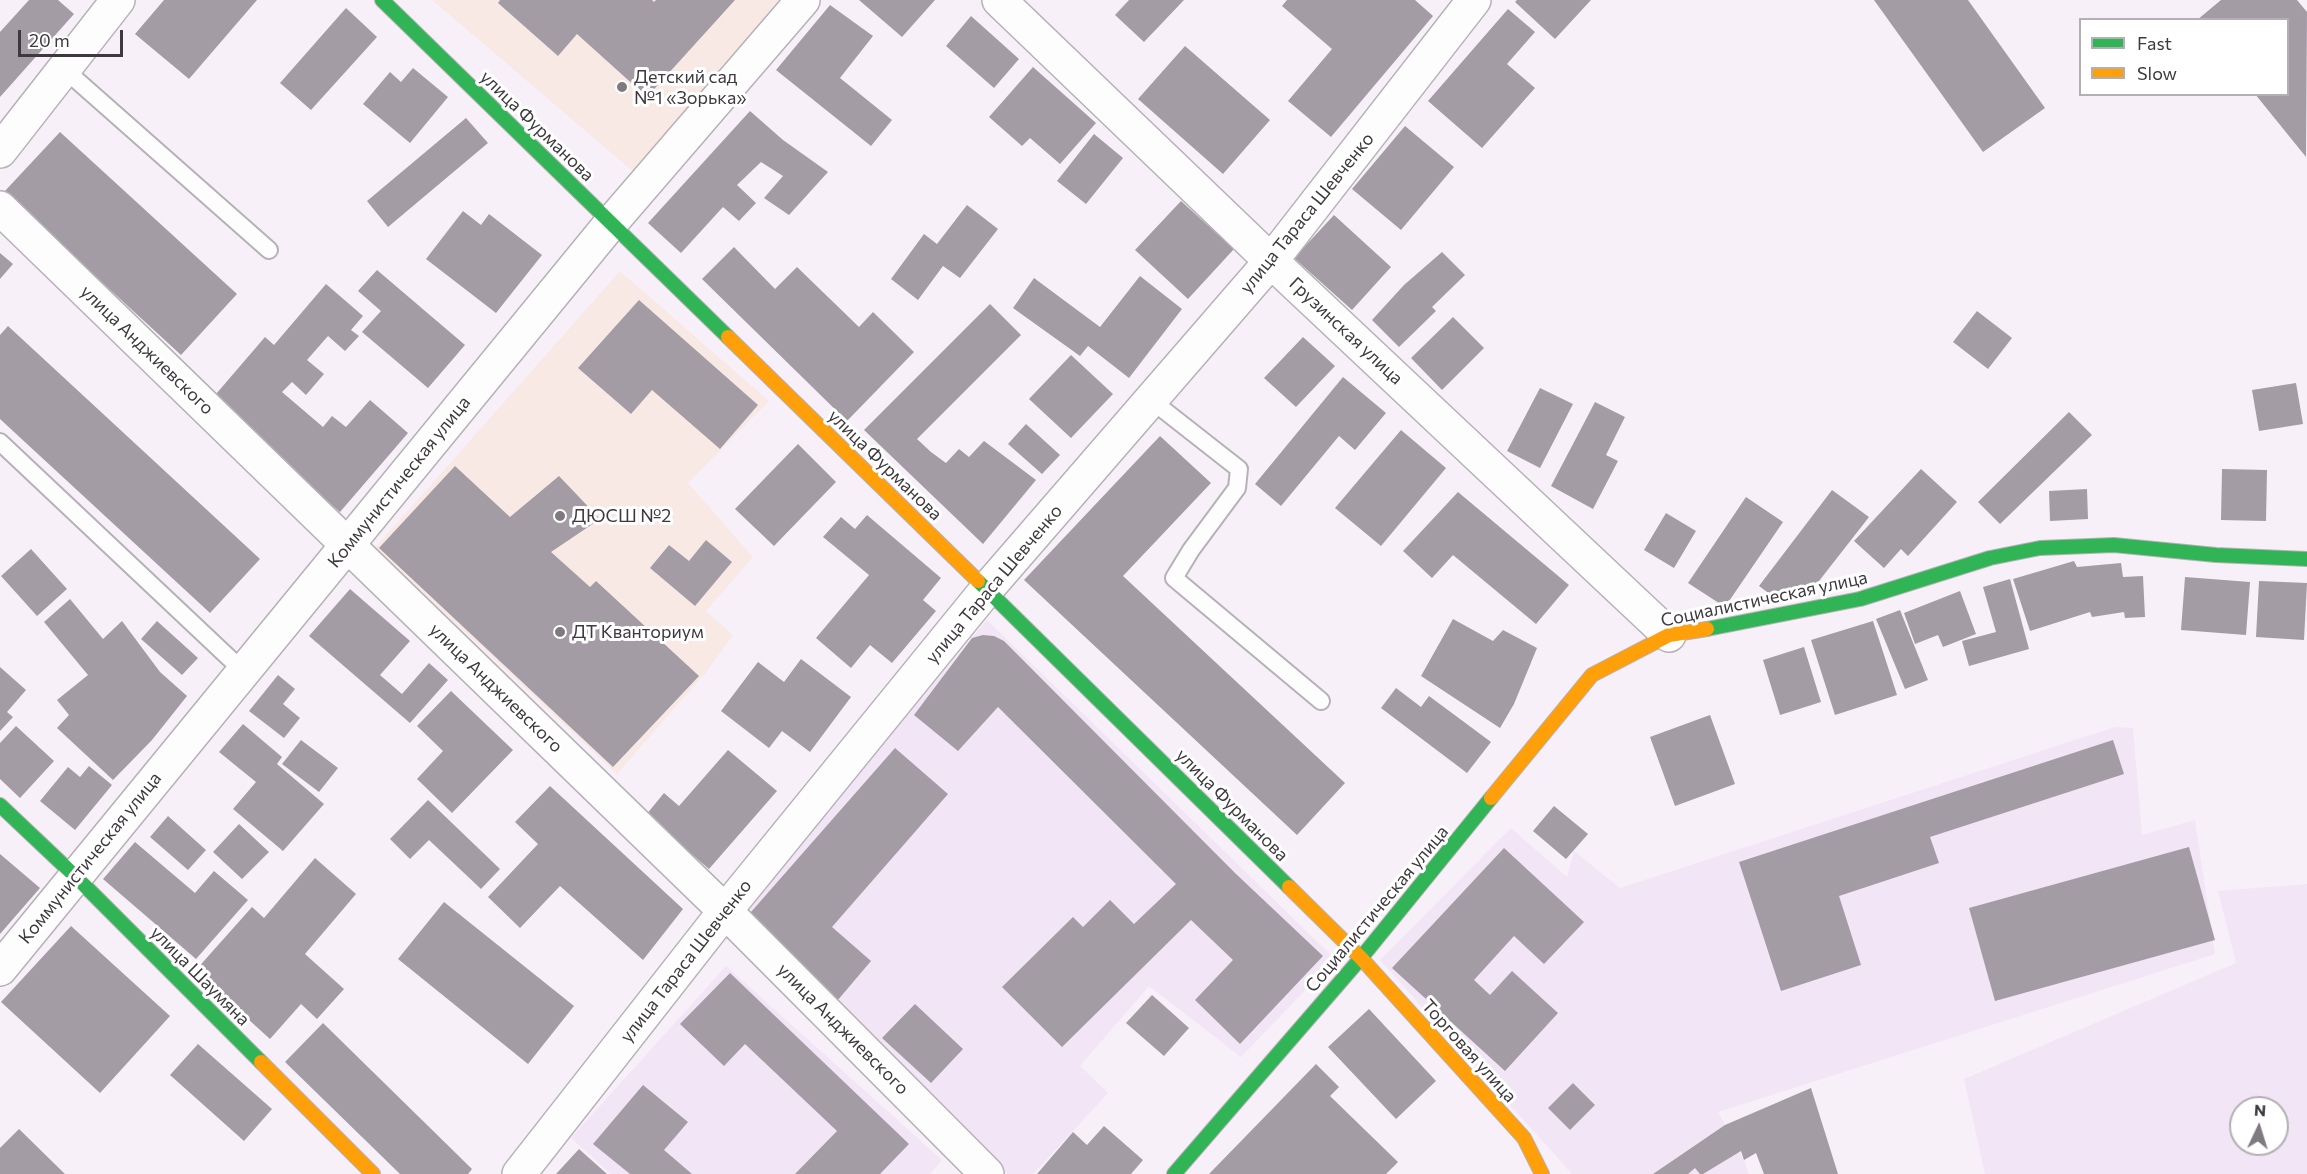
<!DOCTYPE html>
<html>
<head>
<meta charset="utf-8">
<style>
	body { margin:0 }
	#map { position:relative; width:2307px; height:1174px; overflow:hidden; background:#f7f0f8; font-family:Commissioner,sans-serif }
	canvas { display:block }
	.legend { position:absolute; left:2079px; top:18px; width:210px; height:78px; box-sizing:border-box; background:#fff; border:2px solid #b2b0b2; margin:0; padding:8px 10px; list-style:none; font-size:18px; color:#3e393f }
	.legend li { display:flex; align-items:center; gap:12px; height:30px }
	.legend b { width:30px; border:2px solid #b2b0b2 }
	.north { position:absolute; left:2229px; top:1096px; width:60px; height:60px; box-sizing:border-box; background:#fff; border:2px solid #b2b0b2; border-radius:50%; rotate:4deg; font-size:16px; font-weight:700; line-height:24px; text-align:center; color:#3e393f }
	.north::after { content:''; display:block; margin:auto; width:21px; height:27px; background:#7f7980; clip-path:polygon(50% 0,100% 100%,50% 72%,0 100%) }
	.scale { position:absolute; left:18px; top:30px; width:105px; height:27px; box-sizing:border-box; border:3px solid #3e393f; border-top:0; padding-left:8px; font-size:18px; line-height:21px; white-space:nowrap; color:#3e393f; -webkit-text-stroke:4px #fff; paint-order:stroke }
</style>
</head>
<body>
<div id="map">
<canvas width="2307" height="1174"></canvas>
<ul class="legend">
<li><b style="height:8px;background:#30b455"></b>Fast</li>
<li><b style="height:8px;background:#ff9f0a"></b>Slow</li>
</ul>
<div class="north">N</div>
<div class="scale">20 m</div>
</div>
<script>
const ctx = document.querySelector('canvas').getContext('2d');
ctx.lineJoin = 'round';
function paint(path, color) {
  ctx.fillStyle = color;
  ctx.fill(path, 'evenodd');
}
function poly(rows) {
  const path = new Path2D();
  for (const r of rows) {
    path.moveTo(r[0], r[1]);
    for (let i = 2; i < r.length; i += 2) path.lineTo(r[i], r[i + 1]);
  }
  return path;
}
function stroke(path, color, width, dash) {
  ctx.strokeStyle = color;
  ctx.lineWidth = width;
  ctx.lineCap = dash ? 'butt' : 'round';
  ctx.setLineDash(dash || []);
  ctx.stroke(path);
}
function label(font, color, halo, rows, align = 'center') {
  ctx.font = font + ' Commissioner,sans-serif';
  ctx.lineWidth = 6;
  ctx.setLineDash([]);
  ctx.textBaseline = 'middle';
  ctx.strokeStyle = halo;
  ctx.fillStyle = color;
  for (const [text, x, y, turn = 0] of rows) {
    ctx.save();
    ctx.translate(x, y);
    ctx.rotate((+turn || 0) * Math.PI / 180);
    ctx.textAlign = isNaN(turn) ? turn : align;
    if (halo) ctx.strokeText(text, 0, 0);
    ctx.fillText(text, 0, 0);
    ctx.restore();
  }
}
paint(poly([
	[987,620,1335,959,1241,1057,1149,986,1080,1066,1108,1093,1033,1174,1008,1174,739,915],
	[2115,727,2133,728,2142,835,2195,820,2215,954,1718,1112,1744,1160,1749,1174,1572,1174,1380,960,1511,828,1567,877,1574,851,1620,888],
	[2307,884,2307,1174,1985,1174,1964,1079,2236,963,2218,891],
	[2241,1108,2277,1108,2277,1144,2241,1144],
	[726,966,942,1160,930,1174,611,1174,571,1138]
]), '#f2e5f5');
paint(poly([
	[432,0,785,0,636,174],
	[620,271,769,401,688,483,753,557,706,611,733,635,707,671,617,774,375,548]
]), '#f8e9e5');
paint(poly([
	[29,0,58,0,74,14,0,97,0,32],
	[164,0,257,0,189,79,135,34],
	[500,0,652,0,654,2,656,0,735,0,647,97,577,34,558,56,498,3],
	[859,0,935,0,902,37],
	[1129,0,1184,0,1144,42,1115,15],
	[1287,0,1415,0,1433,16,1331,137,1288,101,1332,49,1282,6],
	[1517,0,1591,0,1555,39,1515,2],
	[1874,0,1968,0,2045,108,1983,152],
	[2221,0,2297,0,2307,12,2306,157,2255,94,2288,94,2288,20,2197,20],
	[830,5,873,36,840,78,892,120,871,146,776,70],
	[346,8,377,37,311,110,280,83],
	[1508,9,1535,32,1507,64,1535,88,1482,148,1428,101],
	[971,16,1019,59,994,88,946,46],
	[1185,46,1270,120,1223,174,1138,99],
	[1033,67,1096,123,1060,164,1030,138,1022,146,989,117],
	[413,68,448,97,410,143,363,104,390,72,401,82],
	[750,111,783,140,828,172,789,215,764,198,783,176,761,162,737,185,756,203,739,221,723,207,681,253,648,223],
	[466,118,488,143,388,227,367,201],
	[1405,126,1454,167,1401,230,1352,189],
	[60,132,237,294,181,355,4,192],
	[1094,134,1123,158,1086,204,1057,181],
	[1181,201,1234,249,1188,299,1135,250],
	[967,205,998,229,960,278,943,266,918,300,891,279,924,234,937,244],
	[463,211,481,225,489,214,542,255,496,313,426,259],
	[1334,215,1391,267,1352,310,1294,258],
	[734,247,775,289,797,267,859,327,873,312,914,352,847,421,702,279],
	[1442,252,1465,275,1432,307,1436,311,1399,347,1372,320,1404,285],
	[0,253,13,264,0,279],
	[377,270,465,345,428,388,362,332,381,311,358,291],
	[1140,276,1182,309,1129,378,1088,346,1080,356,1013,308,1034,278,1100,327],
	[326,284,363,316,351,330,359,336,345,351,328,336,307,360,324,374,306,395,292,382,282,392,323,427,332,416,346,427,370,400,408,433,340,512,210,401,265,337,274,345],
	[639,300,758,405,720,449,652,390,631,414,578,368],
	[990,304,1021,335,917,439,931,452,946,463,959,449,969,457,984,441,1036,480,983,544,864,430],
	[1977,311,2012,338,1988,369,1953,342],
	[1453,317,1484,348,1442,390,1411,358],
	[8,326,260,559,210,613,0,419,0,335],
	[1303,337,1335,366,1296,407,1264,378],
	[1071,355,1113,394,1071,438,1029,399],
	[1343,377,1386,413,1355,450,1339,436,1281,506,1255,484],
	[2296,383,2303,424,2259,431,2252,390],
	[1540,388,1573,404,1540,468,1507,451],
	[1595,402,1625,417,1606,455,1618,461,1593,509,1551,486],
	[2069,412,2092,435,2000,524,1978,502],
	[1026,424,1060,455,1042,474,1008,444],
	[1401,430,1446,468,1381,546,1335,508],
	[1160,436,1211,483,1123,576,1345,783,1297,835,1024,580],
	[798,444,836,482,774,546,735,509],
	[455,466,510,517,559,476,600,519,551,552,590,587,596,581,699,676,613,767,379,548],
	[1921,469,1957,502,1908,556,1901,549,1884,568,1854,541],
	[2222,469,2267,470,2266,521,2221,520],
	[2087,489,2088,519,2050,521,2049,491],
	[1832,490,1869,517,1812,590,1774,597,1759,586],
	[1458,492,1569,585,1536,624,1453,555,1432,578,1403,551],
	[1746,497,1783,522,1725,607,1688,583],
	[1666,513,1696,531,1674,568,1644,550],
	[867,515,941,578,923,600,936,611,892,663,870,645,851,668,816,638,869,575,823,537,841,517,855,529],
	[706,540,732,562,695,606,650,568,669,545,689,561],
	[31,549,67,589,37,616,1,576],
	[2074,561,2077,567,2121,563,2123,577,2143,576,2145,617,2125,618,2124,612,2092,617,2090,612,2030,631,2013,579],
	[2185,577,2250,582,2246,635,2181,630],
	[2010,579,2029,649,1969,666,1962,641,1996,632,1983,587],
	[2259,581,2307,583,2304,640,2256,637],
	[350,589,410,641,380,675,402,694,429,663,448,680,410,723,309,636],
	[1960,591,1976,634,1943,647,1938,635,1915,644,1904,613],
	[70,599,103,639,122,621,160,672,187,696,152,740,113,780,57,728,69,715,57,700,88,675,44,622],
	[1900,610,1928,680,1905,689,1876,619],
	[1453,619,1493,641,1503,630,1537,648,1514,704,1500,728,1421,676],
	[157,621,198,658,182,675,141,639],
	[1873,621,1897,695,1835,715,1811,640],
	[983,635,994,636,1004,641,1235,873,1323,956,1240,1044,1195,1000,1233,960,1191,920,1062,1047,1002,987,1073,917,1083,927,1110,900,1134,924,1176,884,998,707,958,751,914,715,972,638],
	[1804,647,1821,702,1780,715,1763,660],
	[801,659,851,697,810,752,782,731,769,748,721,711,758,662,784,682],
	[0,667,26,690,7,712,13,717,0,731],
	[278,675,295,689,283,704,300,718,284,738,249,711],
	[1396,688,1421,707,1429,696,1491,742,1467,773,1381,708],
	[451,691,513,750,452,813,417,779,443,751,417,726],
	[1710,715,1735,784,1675,806,1650,737],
	[243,724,282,757,277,764,324,804,283,851,233,809,256,782,219,752],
	[16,726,54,761,20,798,0,779,0,743],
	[301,740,338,768,319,792,282,764],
	[2113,740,2124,774,1930,837,1939,863,1839,896,1861,965,1781,991,1739,862],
	[895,748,948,794,832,927,871,961,837,1001,744,920],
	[728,750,777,791,709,869,646,815,664,793,679,806],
	[89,766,112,785,75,830,40,801,68,767,80,777],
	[550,786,683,909,643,960,560,886,520,928,488,897,538,844,515,822],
	[428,800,500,869,481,889,429,840,410,859,390,839],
	[1554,806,1588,834,1566,859,1533,831],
	[168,816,206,850,188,870,150,837],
	[239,824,269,852,242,879,213,852],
	[135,842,195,893,214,871,248,900,196,959,103,879],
	[2189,847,2215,940,1995,1001,1969,908],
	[1504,848,1584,922,1544,964,1514,936,1474,980,1490,995,1512,971,1558,1013,1505,1071,1392,968],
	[0,854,40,888,0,934],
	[315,858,356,894,305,954,344,989,317,1019,301,1004,270,1039,195,971,252,907,264,918],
	[444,902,574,1006,528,1064,398,959],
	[71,926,170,1016,100,1093,1,1002],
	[730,973,909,1144,880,1174,795,1174,837,1131,745,1044,724,1066,680,1024],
	[1152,995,1189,1028,1164,1056,1126,1023],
	[915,1004,963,1049,931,1083,882,1038],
	[1369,1009,1436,1081,1396,1119,1328,1047],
	[323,1023,472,1169,468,1174,400,1174,285,1062],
	[198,1044,272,1109,244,1141,170,1075],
	[1316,1064,1339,1087,1330,1096,1398,1162,1386,1174,1209,1174],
	[1573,1083,1595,1105,1570,1130,1548,1108],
	[643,1085,688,1122,664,1150,692,1174,630,1174,593,1144],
	[1811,1088,1838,1174,1764,1174,1756,1153,1744,1160,1741,1151,1703,1174,1700,1174,1695,1168,1688,1174,1653,1174,1725,1125],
	[1104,1126,1143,1160,1131,1174,1037,1174,1073,1132,1087,1145],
	[19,1129,65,1174,0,1174,0,1148],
	[579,1149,607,1174,556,1174]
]), '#a39ca5');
const lane = poly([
	[64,69,269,250],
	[1151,400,1239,469,1237,488,1191,550,1174,578,1321,701],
	[0,442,243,671]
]);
const street = poly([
	[999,0,1271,261,1669,635],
	[0,151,118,0],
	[0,208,725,911,987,1174],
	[0,969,611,223,803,0],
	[519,1174,725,911,987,589,1271,261,1474,0]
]);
const fast = poly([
	[382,0,728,337],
	[978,581,1289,887],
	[1707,629,1860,599,1990,558,2040,548,2114,545,2216,555,2307,559],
	[0,805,75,876,261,1062],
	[1174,1174,1361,958,1491,798]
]);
const slow = poly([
	[728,337,978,581],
	[1491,798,1592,675,1669,635,1707,629],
	[1289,887,1361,958,1524,1138,1542,1174],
	[261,1062,373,1174]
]);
stroke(lane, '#b6b1b7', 20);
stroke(street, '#b6b1b7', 36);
stroke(fast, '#b6b1b7', 16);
stroke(slow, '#b6b1b7', 16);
stroke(lane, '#fefdfe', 16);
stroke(street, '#fefdfe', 33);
stroke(fast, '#30b455', 14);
stroke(slow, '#ff9f0a', 14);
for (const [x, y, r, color] of [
	[622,87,6,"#7f7980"],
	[560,516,6,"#7f7980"],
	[560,632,6,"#7f7980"]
]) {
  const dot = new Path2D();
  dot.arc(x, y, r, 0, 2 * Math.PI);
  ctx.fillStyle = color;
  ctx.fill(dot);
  stroke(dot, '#fff', 2);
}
label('18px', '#3e393f', '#fff', [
	["Детский сад",634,77],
	["№1 «Зорька»",634,98],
	["ДЮСШ №2",572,516],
	["ДТ Кванториум",572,632]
], 'left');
label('18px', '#3e393f', '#fff', [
	["улица Фурманова",537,126,44],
	["улица Тараса Шевченко",1307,213,-51],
	["Грузинская улица",1346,331,43],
	["улица Анджиевского",147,350,44],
	["улица Фурманова",885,465,44],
	["Коммунистическая улица",399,482,-51],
	["улица Тараса Шевченко",994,584,-50],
	["Социалистическая улица",1764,599,-12],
	["улица Анджиевского",496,688,44],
	["улица Фурманова",1232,805,45],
	["Коммунистическая улица",90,858,-51],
	["Социалистическая улица",1377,909,-50],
	["улица Тараса Шевченко",686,961,-52],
	["улица Шаумяна",200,976,45],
	["улица Анджиевского",843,1029,45],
	["Торговая улица",1469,1051,48]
]);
</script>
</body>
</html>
